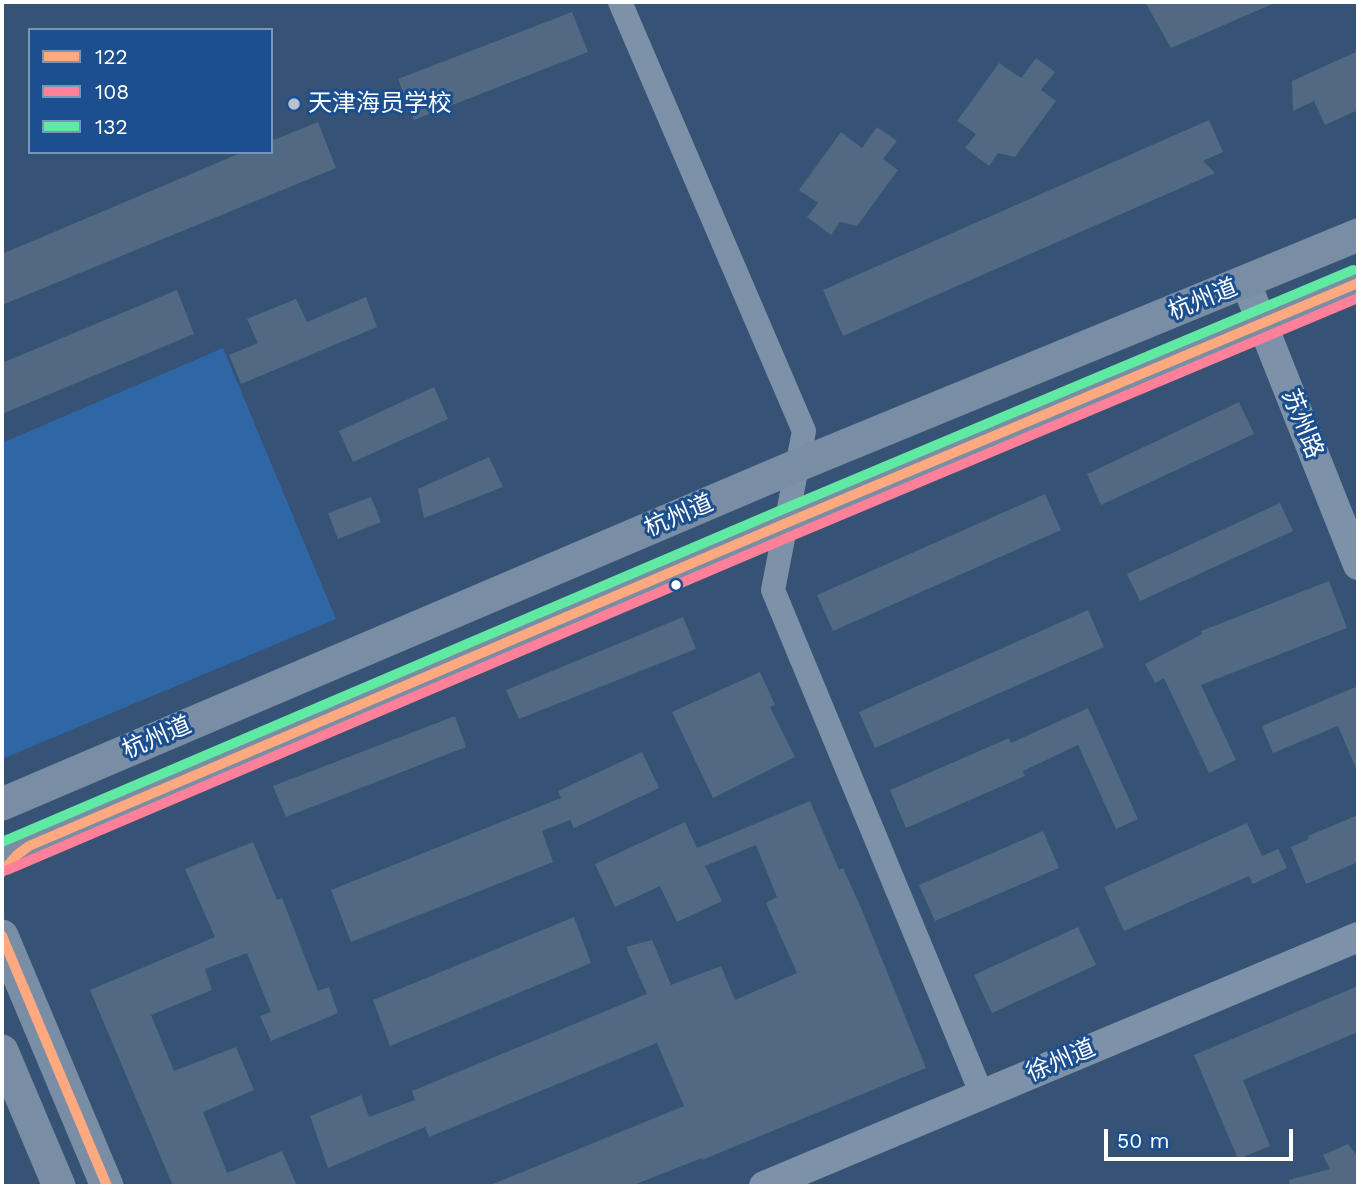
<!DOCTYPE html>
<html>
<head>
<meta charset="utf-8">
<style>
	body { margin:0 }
	#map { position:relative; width:1360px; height:1188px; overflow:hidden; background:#365274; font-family:"Work Sans",sans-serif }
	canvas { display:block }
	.frame { position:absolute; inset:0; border:4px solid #fff; pointer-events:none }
	.legend { position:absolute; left:28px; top:28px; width:245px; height:126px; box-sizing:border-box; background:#1b4f8f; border:2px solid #7695bc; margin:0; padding:9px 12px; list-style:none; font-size:21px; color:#fff }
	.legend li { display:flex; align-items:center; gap:14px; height:35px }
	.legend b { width:35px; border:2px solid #7695bc }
	.scale { position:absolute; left:1104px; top:1129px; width:189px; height:32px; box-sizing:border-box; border:4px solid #fff; border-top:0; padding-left:9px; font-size:21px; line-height:24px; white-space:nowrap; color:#fff; -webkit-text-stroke:5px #1b4f8f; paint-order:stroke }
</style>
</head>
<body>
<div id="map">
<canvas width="1360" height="1188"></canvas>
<div class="frame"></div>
<ul class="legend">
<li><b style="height:9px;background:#ffa980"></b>122</li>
<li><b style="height:9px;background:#ff8098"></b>108</li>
<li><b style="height:9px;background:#60e9a3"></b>132</li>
</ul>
<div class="scale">50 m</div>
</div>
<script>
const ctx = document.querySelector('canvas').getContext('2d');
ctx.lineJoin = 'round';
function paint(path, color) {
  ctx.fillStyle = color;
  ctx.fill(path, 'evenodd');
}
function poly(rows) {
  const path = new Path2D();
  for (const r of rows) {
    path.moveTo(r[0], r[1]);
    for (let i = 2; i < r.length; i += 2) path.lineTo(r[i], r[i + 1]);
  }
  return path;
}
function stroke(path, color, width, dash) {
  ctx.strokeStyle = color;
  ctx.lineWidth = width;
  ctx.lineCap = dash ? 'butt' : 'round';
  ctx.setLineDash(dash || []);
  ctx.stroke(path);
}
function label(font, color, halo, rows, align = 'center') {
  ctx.font = font + ' "Work Sans","Noto Sans SC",sans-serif';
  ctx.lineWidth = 6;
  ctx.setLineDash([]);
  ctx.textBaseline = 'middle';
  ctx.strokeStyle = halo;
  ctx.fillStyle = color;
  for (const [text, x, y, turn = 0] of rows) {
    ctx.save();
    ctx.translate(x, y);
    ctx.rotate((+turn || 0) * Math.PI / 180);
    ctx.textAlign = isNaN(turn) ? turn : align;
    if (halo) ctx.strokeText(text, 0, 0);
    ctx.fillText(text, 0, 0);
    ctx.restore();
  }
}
paint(poly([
	[223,348,336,619,2,759,2,443]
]), '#2f66a5');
paint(poly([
	[1145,2,1277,2,1171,48],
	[572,12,588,52,414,120,398,79],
	[1358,51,1358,110,1325,125,1314,101,1293,111,1292,81],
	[1036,58,1055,72,1041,90,1056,101,1015,157,998,153,989,166,965,148,976,134,957,121,999,63,1021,78],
	[1209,120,1223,152,1203,161,1215,173,843,336,823,290],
	[318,122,336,168,2,305,2,254,243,152,271,152,271,141],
	[877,127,897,141,883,159,898,170,857,226,840,222,831,235,807,217,818,203,799,190,841,132,862,148],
	[177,290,194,334,2,414,2,363],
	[366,297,377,327,241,384,229,355,258,343,247,319,296,299,307,322],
	[434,387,448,419,353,462,339,431],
	[1239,402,1254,434,1101,505,1087,474],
	[489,457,503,487,424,518,418,489],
	[1045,494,1061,530,833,631,817,595],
	[371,497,381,522,338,539,328,513],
	[1280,503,1293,531,1140,601,1127,574],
	[1329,581,1347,628,1201,685,1236,760,1209,773,1164,678,1155,683,1145,664,1202,634,1201,631],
	[1088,610,1104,647,875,748,859,712],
	[683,617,696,649,519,719,506,690],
	[760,672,775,705,770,707,795,757,713,798,672,712],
	[1358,686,1358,773,1338,726,1273,753,1262,726],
	[1088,708,1138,819,1116,829,1078,745,1023,771,1025,776,906,828,890,790,1009,738,1011,743],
	[455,716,466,747,286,817,273,786],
	[642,752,659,788,574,828,570,820,542,831,553,862,351,942,331,890,561,798,558,791],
	[810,801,839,870,843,868,862,910,926,1068,702,1160,702,1158,631,1186,488,1186,684,1106,657,1043,429,1137,425,1127,328,1168,310,1116,361,1095,369,1117,415,1100,412,1091,647,994,626,947,652,940,671,985,721,966,735,1000,797,973,766,903,777,897,756,845,705,866,722,901,677,922,660,886,615,907,595,864,685,822,697,848],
	[1358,815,1358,862,1306,884,1291,847,1309,839,1308,836],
	[1247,823,1262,856,1278,849,1287,868,1253,884,1249,876,1124,931,1104,887],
	[1043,831,1059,868,935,921,919,885],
	[253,842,277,900,282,898,318,991,329,987,338,1013,271,1041,260,1016,271,1012,247,953,205,969,212,990,151,1015,174,1071,236,1047,254,1090,203,1112,227,1173,282,1151,297,1186,173,1186,90,990,215,937,185,869],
	[574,917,591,963,390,1046,373,1000],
	[1078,927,1096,965,992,1013,974,975],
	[1358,986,1358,1032,1243,1080,1270,1146,1238,1159,1194,1055],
	[1348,1144,1358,1157,1358,1186,1290,1186,1289,1180,1330,1169,1323,1155]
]), '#526984');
stroke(poly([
	[620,2,804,431,773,590,982,1095]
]), '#7d92a8', 24);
stroke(poly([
	[1246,283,1358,565],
	[764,1186,1358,937]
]), '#7d92a8', 30);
stroke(poly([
	[2,804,796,466,1358,235],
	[2,857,784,524,1358,283],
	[2,936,107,1186],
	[2,1051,59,1186]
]), '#798da4', 33);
stroke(poly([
	[2,872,17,855,29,846,784,524,1358,283],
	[2,936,107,1186]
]), '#ffa980', 10);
stroke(poly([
	[7,870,789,537,1358,298]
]), '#ff8098', 10);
stroke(poly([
	[2,842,779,511,1353,270]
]), '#60e9a3', 10);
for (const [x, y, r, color] of [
	[294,104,7,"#b9c2ce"],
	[676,585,6,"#fff"]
]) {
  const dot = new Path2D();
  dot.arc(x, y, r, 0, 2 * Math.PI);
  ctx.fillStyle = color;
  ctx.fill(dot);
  stroke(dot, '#1b4f8f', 2.5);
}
label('24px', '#fff', '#1b4f8f', [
	["天津海员学校",308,104]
], 'left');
label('24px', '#fff', '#1b4f8f', [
	["杭州道",1203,300,-22],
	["苏州路",1302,424,68],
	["杭州道",679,516,-23],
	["杭州道",157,738,-23],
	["徐州道",1061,1061,-23]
]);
</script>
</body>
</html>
